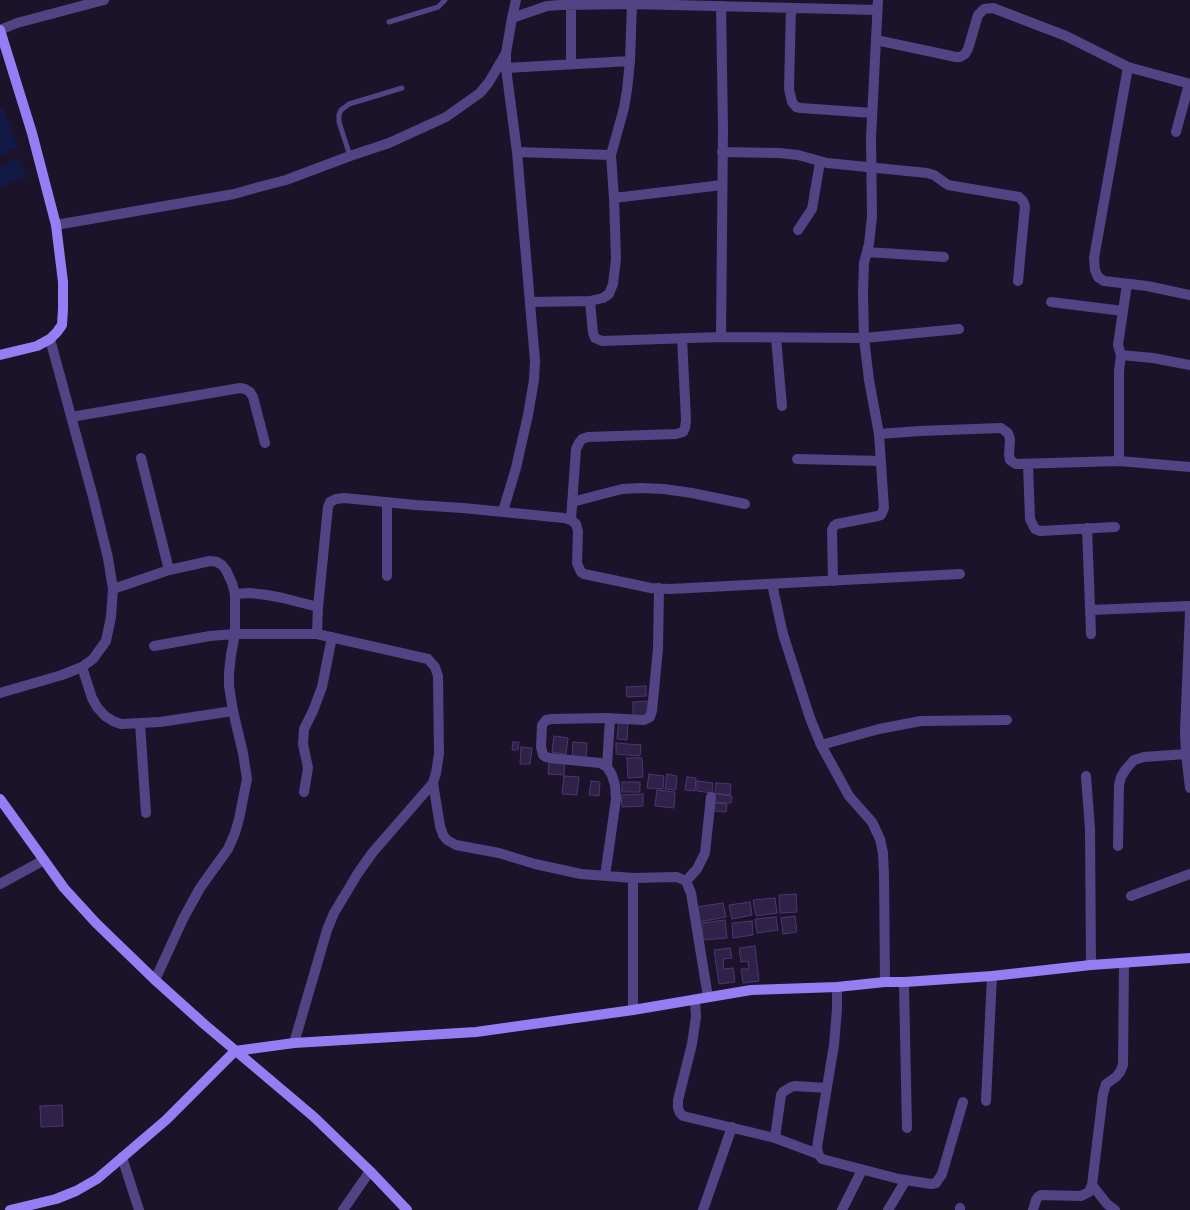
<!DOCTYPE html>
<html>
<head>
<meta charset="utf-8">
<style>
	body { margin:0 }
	canvas { display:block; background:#1b1329 }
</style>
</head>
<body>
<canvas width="1190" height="1210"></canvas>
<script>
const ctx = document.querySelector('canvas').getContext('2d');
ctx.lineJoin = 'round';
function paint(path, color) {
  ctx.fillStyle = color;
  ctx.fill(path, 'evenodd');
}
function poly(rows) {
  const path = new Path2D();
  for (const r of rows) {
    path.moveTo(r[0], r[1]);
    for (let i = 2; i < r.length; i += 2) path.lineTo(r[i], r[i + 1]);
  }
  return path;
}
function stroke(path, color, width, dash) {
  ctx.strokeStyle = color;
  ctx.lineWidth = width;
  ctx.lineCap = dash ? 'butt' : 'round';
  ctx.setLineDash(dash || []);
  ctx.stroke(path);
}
paint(poly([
	[2,106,18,147,0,155,0,107],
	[17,158,26,176,0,187,0,167]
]), '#101a45');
const building = poly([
	[646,686,646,696,627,697,626,687,646,686],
	[647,701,647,716,633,717,633,702,647,701],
	[619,721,628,722,627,740,617,739,619,721],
	[554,736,568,738,566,754,552,752,554,736],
	[513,742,519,742,518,750,512,750,513,742],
	[573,742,587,743,586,758,572,757,573,742],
	[616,743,641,745,640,756,616,754,616,743],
	[521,747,532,748,530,764,520,764,521,747],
	[627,758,642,758,643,777,628,778,627,758],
	[549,761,565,762,564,775,548,774,549,761],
	[649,774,664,776,663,789,647,788,649,774],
	[667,774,677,776,676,790,665,789,667,774],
	[564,776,579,777,577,795,562,794,564,776],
	[687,777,696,778,695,791,685,790,687,777],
	[591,781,600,782,599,796,589,795,591,781],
	[697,781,713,783,712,793,697,791,697,781],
	[622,782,640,782,640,792,622,792,622,782],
	[716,783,731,784,730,795,715,793,716,783],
	[657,790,675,792,674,808,655,806,657,790],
	[643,794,643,806,622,807,621,795,643,794],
	[714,794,732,796,731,803,713,802,714,794],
	[713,803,727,804,726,812,712,811,713,803],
	[796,894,797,912,780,913,779,895,796,894],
	[775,898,777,913,756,916,753,900,775,898],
	[750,902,752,915,732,919,729,905,750,902],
	[723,903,726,917,699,922,696,907,723,903],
	[795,916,797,932,783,934,781,918,795,916],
	[776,917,778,930,757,933,755,919,776,917],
	[725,920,727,938,703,940,702,923,725,920],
	[752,921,753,935,733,938,732,923,752,921],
	[755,946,759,981,743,983,741,969,749,969,748,961,741,962,739,948,755,946],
	[730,948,732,958,723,959,724,969,733,968,735,982,719,984,714,950,730,948],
	[62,1105,63,1126,41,1127,40,1106,62,1105]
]);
paint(building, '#302148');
stroke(building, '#4c3572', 1);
stroke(poly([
	[389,22,438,7,445,0],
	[350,156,339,122,339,115,341,110,349,104,402,88]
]), '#514384', 5);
stroke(poly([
	[571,5,571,64],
	[791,8,789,89,792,102,796,107,801,108,872,113],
	[512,18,547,6,560,5,632,4,877,10],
	[0,30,17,23,104,0],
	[876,40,956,57,960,57,965,54,968,49,978,15,984,9,993,8,1066,36,1128,67,1190,84],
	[1128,67,1094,258,1095,270,1098,277,1104,281,1147,286,1190,295],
	[506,68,630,61],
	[1176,132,1189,84],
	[517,152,611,155],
	[722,152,779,153,798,155,827,163,927,173,934,175,948,185,1019,197,1023,201,1025,206,1018,281],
	[614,198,722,185],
	[56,225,234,194,259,187,286,180,350,156,389,143,446,117,480,93,489,82,506,53],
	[798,230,812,209,820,162],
	[867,252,944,257],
	[590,301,593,333,595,338,602,341,721,337,864,338,959,329],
	[531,302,590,301,603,298,609,294,613,284,616,259,614,198,611,155,624,108,627,90,630,61,632,4],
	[1051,302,1123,311],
	[721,337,723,129,721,6],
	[776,338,782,406],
	[1121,355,1118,345,1127,284],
	[71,417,240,388,245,389,250,392,253,397,265,443],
	[879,434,920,431,1001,428,1008,433,1010,439,1009,455,1010,460,1016,464,1119,461,1190,467],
	[141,458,169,570],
	[797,459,881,461],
	[1119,461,1119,371,1121,355,1153,358,1190,365],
	[1028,464,1030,519,1035,529,1040,531,1115,527],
	[572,502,622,489,641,488,664,489,692,493,745,504],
	[503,511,516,468,528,415,534,380,535,361,517,152,506,68,506,53,512,18,516,0],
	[571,520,576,449,579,443,582,439,588,437,676,434,683,432,685,428,686,420,682,338],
	[1087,528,1091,634],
	[387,576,387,502],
	[833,581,832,530,834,526,837,524,878,516,881,515,884,508,879,434,869,380,864,338,863,293,864,263,869,244,872,217,871,138,878,0],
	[772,584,783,634,810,718,821,745,849,796,872,822,880,839,883,853,884,875,885,982],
	[113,589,169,570,210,561,217,562,222,565,226,570,232,583,235,594,235,634,231,655,229,673,229,686,233,711,243,753,247,779,239,819,235,833,228,849,200,888,183,919,155,980],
	[235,594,250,593,267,595,283,598,318,607],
	[1090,610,1190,606],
	[1190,612,1185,731,1186,754,1190,788],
	[317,634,318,607,328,507,330,502,336,499,344,498,416,505,463,508,564,518,571,520,576,524,578,531,577,563,581,572,584,574,651,588,670,589,960,574],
	[154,646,210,636,235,634,317,634,428,659,435,667,438,676,439,754,436,773,433,783,373,852,358,873,334,913,327,930,294,1043],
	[82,667,92,698,97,707,105,716,113,721,121,724,160,722,233,711],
	[0,693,62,675,82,667,93,659,106,641,111,617,113,589,108,558,93,497,50,339],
	[140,723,146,813],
	[821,745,879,729,921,721,1007,720],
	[607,767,610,718],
	[1086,776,1090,829,1091,965],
	[433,783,440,826,443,835,447,840,456,845,499,853,535,864,581,874,633,878,677,877,686,881,691,893,708,997],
	[304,792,308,768,303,744,304,729,313,711,322,687,332,637],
	[1118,846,1119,785,1121,777,1126,769,1134,760,1144,757,1186,754],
	[605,876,616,799,615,785,612,775,607,767,600,763,550,758,546,757,543,755,541,747,542,725,546,720,552,719,605,718,644,720,650,717,652,711,658,648,659,588],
	[633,878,633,1010],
	[686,881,697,869,705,853,711,797],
	[0,884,44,860],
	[1131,896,1190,874],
	[905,982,904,987,907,1128],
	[837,987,837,1009,834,1045,817,1147,818,1154,822,1159,899,1179,931,1184,936,1183,942,1174,963,1102],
	[695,1000,696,1017,692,1044,678,1100,678,1108,680,1113,683,1116,775,1138,818,1154],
	[986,1101,992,976],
	[775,1138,781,1095,783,1092,791,1087,795,1086,827,1088],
	[122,1157,139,1210],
	[1092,1185,1107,1204,1115,1210],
	[343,1210,370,1171],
	[703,1210,732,1127],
	[842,1210,862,1170],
	[888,1210,906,1180],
	[960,1210,960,1208],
	[1033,1210,1036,1200,1038,1197,1041,1195,1081,1196,1089,1192,1092,1185,1103,1094,1106,1084,1116,1077,1120,1072,1123,1065,1124,963]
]), '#514384', 10);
stroke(poly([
	[0,30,32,133,56,225,63,282,63,309,62,325,57,332,50,339,37,346,0,355],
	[0,799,64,888,96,923,155,980,204,1024,314,1117,370,1171,407,1210],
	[10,1210,56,1199,76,1191,97,1179,166,1120,235,1051,294,1043,476,1032,633,1010,751,990,837,987,885,982,905,982,992,976,1091,965,1190,958]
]), '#957ef3', 10);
</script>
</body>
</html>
